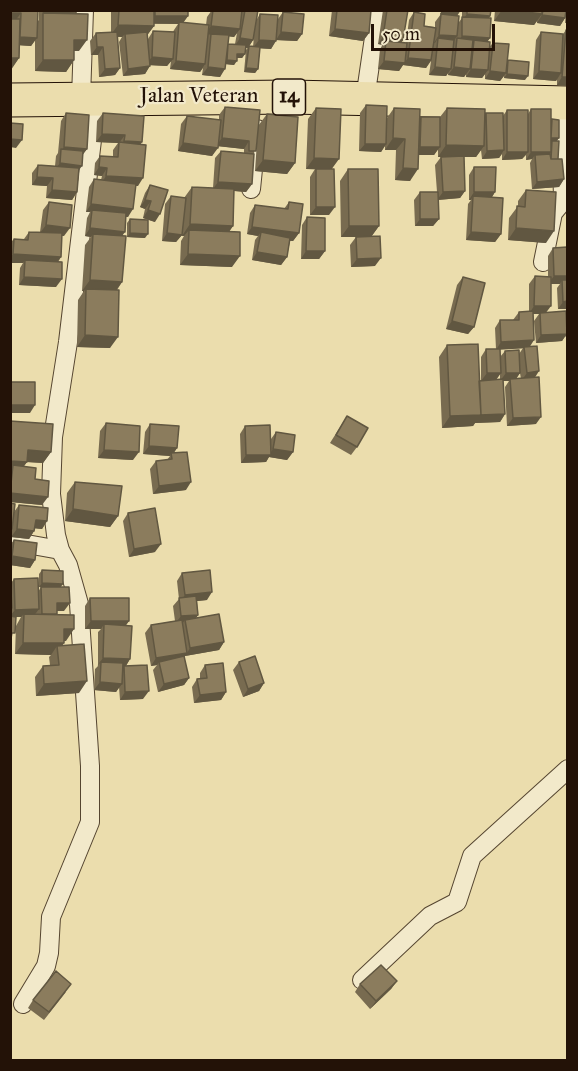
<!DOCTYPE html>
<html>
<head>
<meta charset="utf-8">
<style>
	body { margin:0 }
	#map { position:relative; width:578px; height:1071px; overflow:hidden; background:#ebddad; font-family:"IM FELL Great Primer",serif }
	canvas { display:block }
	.frame { position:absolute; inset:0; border:12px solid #231207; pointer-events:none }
	.scale { position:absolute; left:371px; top:24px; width:124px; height:27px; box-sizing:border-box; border:3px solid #231207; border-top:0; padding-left:8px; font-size:18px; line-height:21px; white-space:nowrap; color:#231207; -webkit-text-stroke:4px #f2e9ca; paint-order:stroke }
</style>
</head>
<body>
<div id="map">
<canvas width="578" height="1071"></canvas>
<div class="frame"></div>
<div class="scale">50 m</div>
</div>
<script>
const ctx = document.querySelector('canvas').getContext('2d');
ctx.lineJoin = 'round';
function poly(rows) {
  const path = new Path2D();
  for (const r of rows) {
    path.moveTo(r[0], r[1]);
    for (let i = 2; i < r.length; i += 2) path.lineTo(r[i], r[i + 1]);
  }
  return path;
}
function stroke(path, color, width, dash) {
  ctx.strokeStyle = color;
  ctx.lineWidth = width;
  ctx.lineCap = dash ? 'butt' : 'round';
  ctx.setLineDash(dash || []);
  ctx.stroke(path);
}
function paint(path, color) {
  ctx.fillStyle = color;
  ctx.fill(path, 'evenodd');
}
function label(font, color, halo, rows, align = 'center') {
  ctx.font = font + ' "IM FELL Great Primer",serif';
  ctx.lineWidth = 4.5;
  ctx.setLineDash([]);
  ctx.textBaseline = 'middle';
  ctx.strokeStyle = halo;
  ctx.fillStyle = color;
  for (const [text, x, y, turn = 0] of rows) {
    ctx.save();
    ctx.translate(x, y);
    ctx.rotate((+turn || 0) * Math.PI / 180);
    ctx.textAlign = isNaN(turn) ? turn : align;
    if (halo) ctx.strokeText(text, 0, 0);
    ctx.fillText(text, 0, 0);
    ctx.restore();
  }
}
const street = poly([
	[81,98,84,10],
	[365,99,378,10],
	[251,189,257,129],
	[543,262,553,213,563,201,561,104],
	[10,541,60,550],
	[362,980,430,916,457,902,472,856,568,769],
	[23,1004,46,966,49,953,51,917,90,822,90,766,79,604,68,565,60,550,56,535,51,494,53,437,68,342,97,98]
]);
const highway = poly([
	[10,100,290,97,568,103]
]);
stroke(street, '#554530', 20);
stroke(highway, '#231207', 35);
stroke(street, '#f2e9ca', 18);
stroke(highway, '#ebddad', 33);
paint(poly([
	[10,10,38,10,38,21,39,20,39,10,76,10,79,51,74,51,74,60,66,72,35,71,35,40,31,46,20,45,19,58,10,70],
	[111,10,188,10,188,16,183,23,206,25,207,17,212,10,258,10,257,19,260,14,278,19,283,12,302,34,297,41,276,40,271,49,260,48,258,69,255,73,244,72,246,50,249,46,253,47,254,36,253,40,248,48,246,48,245,54,242,58,237,58,234,65,226,64,220,77,202,75,203,68,200,72,170,69,171,61,167,66,150,65,145,74,123,76,119,42,122,37,117,37,120,68,115,75,99,77,98,55,91,55,90,41,96,33,111,32],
	[154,24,178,24,174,30,173,32,153,31,148,39,147,35,154,26],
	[237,33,235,44,228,44,229,36,234,37],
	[332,10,371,10,369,33,363,41,329,36],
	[383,10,408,10,401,42,406,43,409,20,414,12,424,26,435,27,435,22,441,14,459,22,462,18,462,10,491,10,490,16,489,18,490,38,487,42,490,46,493,43,507,61,525,80,504,78,504,76,500,81,485,79,485,74,482,78,466,77,466,74,464,77,448,75,448,73,446,76,429,75,431,61,426,68,403,65,399,71,378,69,380,49,383,45,378,44],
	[495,10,567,10,567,23,565,23,566,12,565,18,560,26,537,23,537,21,534,25,494,21],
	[566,30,567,86,557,85,557,79,556,81,533,79,536,40,541,32,563,34],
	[366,105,387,118,394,108,420,118,421,117,440,117,447,108,485,115,486,113,503,116,507,110,528,114,531,109,551,121,552,119,559,138,556,141,558,159,564,179,559,187,532,189,530,163,532,159,526,160,526,155,522,159,502,160,502,154,499,158,482,159,481,150,476,157,464,157,465,191,460,198,438,200,439,219,433,226,415,226,414,200,420,192,437,192,435,165,441,157,445,157,438,157,438,149,434,155,419,155,410,181,395,180,396,150,385,150,385,146,381,152,359,151,360,113],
	[225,107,260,110,254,154,252,184,246,192,234,191,233,226,229,231,232,267,180,265,181,241,184,236,182,236,182,232,182,235,176,242,162,241,165,204,171,196,184,198,192,187,213,188,215,158,221,151,244,153,244,149,218,146,212,156,178,151,181,124,187,116,219,120,219,115],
	[316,108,332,169,329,215,310,215,310,177,315,169,306,169,308,119],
	[66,113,87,149,83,154,79,170,77,192,72,200,46,198,47,186,32,185,32,173,38,165,55,166,56,156,58,153,61,121],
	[103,113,140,144,138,186,136,186,128,217,126,217,122,236,122,282,117,290,110,348,77,347,78,300,84,291,82,291,85,245,91,237,85,236,87,218,90,212,86,212,89,187,94,179,101,180,102,176,94,175,95,163,100,156,113,156,113,150,118,143,96,142,97,121],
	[267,114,295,163,287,174,255,171,258,126],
	[474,167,495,192,492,197,501,234,495,242,466,240,468,204,471,200,469,200,469,175],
	[348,169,379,226,371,237,375,266,351,267,350,245,356,237,341,237,340,181],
	[150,185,155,222,143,218,145,209,140,207,145,193],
	[526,190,546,243,508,240,509,218,518,206,518,201],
	[49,202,64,236,62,236,61,257,58,262,56,287,19,285,20,268,23,263,10,263,10,243,14,239,24,239,29,232,40,232,43,210],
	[289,202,299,233,293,241,290,241,287,257,281,265,252,260,255,240,258,236,247,234,250,213,255,205,284,209],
	[307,217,325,251,319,259,301,259,302,225],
	[130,219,145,238,127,237,127,223],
	[567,247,567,309,558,309,557,288,560,284,551,284,546,312,566,313,567,311,567,337,566,337,565,336,562,341,536,343,534,321,539,314,533,314,530,346,535,378,536,424,507,426,505,387,509,381,503,381,505,414,500,422,475,423,473,426,442,428,439,357,447,345,479,381,481,381,481,357,486,349,496,349,495,328,500,320,513,320,519,312,529,312,529,284,535,276,548,277,548,256,553,248],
	[523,348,519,354,505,351,500,357,500,349],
	[520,373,521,379,516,379],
	[500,374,500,380,496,380],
	[463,277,474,327,468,334,446,329,457,285],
	[347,416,357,447,351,455,330,443],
	[10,421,51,452,43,463,27,462,23,467,35,479,42,505,10,502],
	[106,423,133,460,98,458,100,431],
	[150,424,177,448,173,453,186,490,153,494,150,469,156,461,167,460,170,456,143,454,145,432],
	[245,426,271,439,276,432,293,452,287,460,269,457,266,462,241,463,240,434],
	[75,482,118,516,110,527,65,521,67,493],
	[10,503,14,512,19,505,47,521,42,529,35,528,34,531,29,539,11,537],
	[128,513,155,552,129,557,123,521],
	[14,540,35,560,30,568,10,565,10,545],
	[42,570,61,587,64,611,57,611,57,614,66,641,64,641,62,646,79,693,36,696,35,677,43,666,50,665,49,657,51,655,15,654,16,626,21,617,16,617,12,637,10,637,10,576,11,583,14,579,38,592,41,587,39,587,39,574],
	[182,573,207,600,197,601,198,615,196,618,224,642,219,650,185,656,184,657,189,678,184,685,158,692,153,670,157,665,151,666,145,633,151,625,175,621,173,606,179,599,177,581],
	[90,598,129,621,126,625,130,659,126,666,143,699,120,700,119,687,116,692,94,690,95,669,98,666,98,632,101,629,85,629,85,606],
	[239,662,264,683,259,691,243,697,233,670],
	[205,665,226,692,221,700,194,703,192,687,197,679,200,678,200,673],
	[397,981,391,989,370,1009,355,992,360,984],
	[66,992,44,1020,28,1008,33,1000]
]), '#786b50');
paint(poly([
	[442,10,461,10,457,16,440,14],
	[502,10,511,10,542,14,534,25,494,21],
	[10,13,21,13,15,21,10,21],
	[467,14,490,16,485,24,461,22],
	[542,15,565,18,560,26,537,23],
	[155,16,188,16,182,24,179,22,178,24,150,23],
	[118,25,154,26,146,37,125,34,122,37,110,36],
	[211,26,240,29,234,37,205,34],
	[335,29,369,33,363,41,329,36],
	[281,32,302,34,297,41,276,40],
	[439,35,457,36,452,44,438,38,435,43,434,43],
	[462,36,490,38,484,46,474,40,471,45,456,44],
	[19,37,37,38,31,46,13,45],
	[383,37,403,40,398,48,386,41,383,45,378,44],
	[240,38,253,40,248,48,235,46],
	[74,40,87,40,79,51,66,51],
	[259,40,276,41,271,49,253,48],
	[97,47,103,47,98,55,91,55],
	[237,54,245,54,242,58,235,58],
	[152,57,173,59,167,66,146,65],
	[10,58,19,58,11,70,10,70],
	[408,58,431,60,426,68,403,65,399,71,378,69,384,61,404,63],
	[43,60,74,60,66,72,35,71],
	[227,60,237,61,234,65,224,64],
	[176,61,205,64,200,72,170,69],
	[150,66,145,74,123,76,128,69],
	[208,67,225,69,220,77,202,75],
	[435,67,451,69,446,76,429,75],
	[454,67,470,69,464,77,448,75],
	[120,68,115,75,99,77,105,69],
	[246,68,258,69,255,73,244,72],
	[471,69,488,70,482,78,466,77],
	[490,71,506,73,500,81,485,79],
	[539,71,561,73,556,81,533,79],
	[507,74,528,76,525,80,504,78],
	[562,77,567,77,567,86,557,85],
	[102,134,125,135,119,143,96,142],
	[222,138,249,141,244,149,216,146],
	[393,138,405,139,396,150,385,150],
	[551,138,559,138,556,142,549,142],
	[10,139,22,140,16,148,10,147],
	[124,141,142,142,137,150,119,148],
	[183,143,218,148,212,156,178,151],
	[365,144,386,144,381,152,359,151],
	[446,145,484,146,476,157,438,157],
	[64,147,87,149,81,157,61,151],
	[420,147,440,147,434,155,415,155],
	[504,150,499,158,482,159,487,151],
	[507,152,528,152,522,159,502,160],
	[531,152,551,152,546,159,535,155,532,159,526,160],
	[314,158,339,159,331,170,306,169],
	[263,160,295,163,287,174,255,171],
	[60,163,82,166,76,174,54,171],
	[99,167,107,168,102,176,94,175],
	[403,168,418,169,410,181,395,180],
	[106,176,143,178,138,186,101,184],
	[37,177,53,178,47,186,32,185],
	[564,179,559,187,532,189,537,182],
	[218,182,252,184,246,192,213,189],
	[52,190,77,192,72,200,46,198],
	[465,191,460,198,437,200,443,192],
	[474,192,495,192,490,200,473,196,471,200,469,200],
	[145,200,151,201,145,209,140,207],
	[91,204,133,209,128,217,92,212,92,210,90,212,86,212],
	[316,207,335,207,329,215,310,215],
	[148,210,160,214,155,222,143,218],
	[420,219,439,219,433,226,415,226],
	[190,224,233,226,225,238,189,230,184,236,182,236],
	[46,225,70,228,64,236,40,233],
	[349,226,379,226,371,237,341,237],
	[252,227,299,233,293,241,260,236,261,232,258,236,247,234],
	[90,228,125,232,119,240,93,234,91,237,85,236],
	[516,228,554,231,546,243,508,240],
	[471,232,501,234,495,242,466,240],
	[130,233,148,234,145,238,127,237],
	[167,233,182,235,176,242,162,241],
	[306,251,325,251,319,259,301,259],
	[257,252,287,257,281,265,252,260],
	[13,254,61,257,55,265,25,260,23,263,10,263,10,258],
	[188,254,240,256,232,267,180,265],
	[381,258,375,266,351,267,357,259],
	[554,276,567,276,567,284,562,280,560,284,548,284],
	[24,277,62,279,56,287,19,285],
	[90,280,122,282,114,293,86,289,84,291,82,291],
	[567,301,567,309,558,309,563,302],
	[534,306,551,306,545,314,529,314],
	[452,321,474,327,468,334,446,329],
	[567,334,562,341,536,343,541,335],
	[85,335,118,337,110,348,77,347],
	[534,340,529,348,496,350,501,342],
	[539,371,534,379,521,381,527,373],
	[487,373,501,373,495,381,481,381],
	[506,373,520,373,515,380,510,379,509,381,500,381],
	[10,405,35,405,30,413,10,413],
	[505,414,500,422,475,423,473,426,442,428,450,416],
	[541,417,536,424,507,426,513,418],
	[149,446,177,448,172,456,171,453,170,456,143,454],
	[273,449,293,452,287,460,269,457,266,462,241,463,246,455,269,455],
	[28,450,51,452,43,463,27,462,19,473,13,465,10,469,10,461],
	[104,450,139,452,133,460,98,458],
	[191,482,186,490,153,494,159,486],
	[10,493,48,497,42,505,10,502],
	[73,509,118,516,110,527,65,521],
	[36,520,47,521,42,529,30,528],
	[17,529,34,531,29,539,11,537],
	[161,544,155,552,129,557,134,549],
	[12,556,35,560,30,568,10,565,10,558],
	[42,583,63,584,60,588,39,587],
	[212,592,207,600,179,603,185,595],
	[57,603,70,603,64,611,52,611],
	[39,609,33,617,24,614,21,617,10,617,10,616,15,610],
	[198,615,193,623,185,620,182,624,175,624,181,616],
	[91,621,129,621,123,629,104,624,101,629,85,629],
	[64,629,74,629,66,641,56,641],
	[224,642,219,650,185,656,182,661,159,662,157,665,151,666,156,658,187,653,190,648],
	[23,643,64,643,58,652,57,646,51,655,15,654],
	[103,658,130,659,125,667,101,666,101,662,97,666],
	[189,678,184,685,158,692,164,684],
	[87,681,79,693,36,696,44,684],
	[100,682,122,684,116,692,94,690],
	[264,683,259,691,243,697,248,689],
	[149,691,143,699,120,700,125,692],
	[226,692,221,700,194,703,200,695],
	[397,981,391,989,370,1009,376,1001]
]), '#615741');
const building = poly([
	[10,10,38,10,37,38,20,37,21,13,10,13,10,10],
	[44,10,76,10,76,13,44,12,44,10],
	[119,10,154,10,154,26,118,25,119,10],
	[155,10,188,10,188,16,155,16,155,10],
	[213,10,242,10,240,29,211,26,213,10],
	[245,10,258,10,253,40,240,38,245,10],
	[337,10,371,10,369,33,335,29,337,10],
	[387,10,408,10,403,40,383,37,387,10],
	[467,10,491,10,490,16,467,14,467,10],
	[511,10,542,10,542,14,511,10],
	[543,10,566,10,565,18,542,15,543,10],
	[283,12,304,14,302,34,281,32,283,12],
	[414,12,425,14,424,26,436,28,431,60,408,58,414,12],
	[43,13,88,14,87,40,74,40,74,60,43,60,43,13],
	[260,14,278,15,276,41,259,40,260,14],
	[441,14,459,16,457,36,439,35,441,14],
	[462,17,491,18,490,38,462,36,462,17],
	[10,19,20,19,19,58,10,58,10,19],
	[179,22,209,25,205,64,176,61,179,22],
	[566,30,567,30,567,77,562,77,566,30],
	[153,31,175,32,173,59,152,57,153,31],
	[117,32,120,68,105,69,103,47,97,47,96,33,117,32],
	[147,32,150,66,128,69,125,34,147,32],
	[541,32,563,34,561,73,539,71,541,32],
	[211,34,229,35,225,69,208,67,211,34],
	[438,38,454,40,451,69,435,67,438,38],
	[457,38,473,40,470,69,454,67,457,38],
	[474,40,490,42,488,70,471,69,474,40],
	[386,41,407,43,405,63,384,61,386,41],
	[493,43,509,44,506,73,490,71,493,43],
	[228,44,246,45,245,54,237,54,237,61,227,60,228,44],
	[249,46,260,47,258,69,246,68,249,46],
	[508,60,529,62,528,76,507,74,508,60],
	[366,105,387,106,386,144,365,144,366,105],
	[225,107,260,110,256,151,249,151,249,141,222,138,225,107],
	[316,108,341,109,339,159,314,158,316,108],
	[394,108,420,109,418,169,403,168,405,139,393,138,394,108],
	[447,108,485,109,484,146,446,145,447,108],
	[531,109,551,109,551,152,531,152,531,109],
	[507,110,528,110,528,152,507,152,507,110],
	[66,113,89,115,87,149,64,147,66,113],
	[103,113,144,116,142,142,124,141,125,135,102,134,103,113],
	[486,113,503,113,504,150,487,151,486,113],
	[267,114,298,117,295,163,263,160,267,114],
	[187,116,221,120,218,148,183,143,187,116],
	[421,117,440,117,440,147,420,147,421,117],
	[552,119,559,120,559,138,551,138,552,119],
	[10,123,23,124,22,140,10,139,10,123],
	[552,141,559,141,558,159,551,159,552,141],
	[119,142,146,145,143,178,106,176,107,168,99,167,100,156,118,157,119,142],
	[61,149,83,151,82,166,60,163,61,149],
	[221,151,254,154,252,184,218,182,221,151],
	[550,154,551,159,562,159,564,179,537,182,535,155,550,154],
	[464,156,465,191,443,192,441,157,464,156],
	[38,165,79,168,77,192,52,190,53,178,37,177,38,165],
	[474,167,496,167,495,192,474,192,474,167],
	[316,169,334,169,335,207,316,207,316,169],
	[348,169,378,169,379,226,349,226,348,169],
	[94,179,136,184,133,209,91,204,94,179],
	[150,185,168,190,160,214,148,210,151,201,145,200,150,185],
	[192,187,234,189,233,226,190,224,192,187],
	[526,190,556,192,554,231,516,228,517,206,525,207,526,190],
	[420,192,438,192,439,219,420,219,420,192],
	[171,196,186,198,182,235,167,233,171,196],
	[473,196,503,198,501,234,471,232,473,196],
	[49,202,72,205,70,228,46,225,49,202],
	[289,202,303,204,299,233,252,227,255,205,288,209,289,202],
	[92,210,126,213,125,232,90,228,92,210],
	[307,217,325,218,325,251,306,251,307,217],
	[130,219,148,220,148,234,130,233,130,219],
	[189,230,240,232,240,256,188,254,189,230],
	[29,232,62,233,61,257,13,254,14,239,28,240,29,232],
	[261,232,290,238,287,257,257,252,261,232],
	[93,234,126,236,122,282,90,280,93,234],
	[380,236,381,258,357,259,356,237,380,236],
	[567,247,567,276,554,276,553,248,567,247],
	[25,260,62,262,62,279,24,277,25,260],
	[535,276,551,277,551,306,534,306,535,276],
	[463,277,485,283,474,327,452,321,463,277],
	[562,280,567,280,567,301,563,302,562,280],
	[86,289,119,290,118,337,85,335,86,289],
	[533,311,534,340,501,342,500,320,519,320,519,312,533,311],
	[566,311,567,334,541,335,540,313,566,311],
	[478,344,481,415,450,416,447,345,478,344],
	[537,346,539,371,527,373,524,347,537,346],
	[486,349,500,349,501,373,487,373,486,349],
	[519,350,520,373,506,373,505,351,519,350],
	[539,377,541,417,513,418,510,379,539,377],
	[503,379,505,414,480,415,481,415,479,381,503,379],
	[10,382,35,382,35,405,10,405,10,382],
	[347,416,368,428,357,447,336,435,347,416],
	[10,421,53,424,51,452,28,450,27,462,10,461,10,421],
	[106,423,140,426,139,452,104,450,106,423],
	[150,424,179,426,177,448,149,446,150,424],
	[270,425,271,455,246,455,245,426,270,425],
	[276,432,295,435,293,452,273,449,276,432],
	[187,452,191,482,159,486,156,461,172,459,171,453,187,452],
	[13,465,36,468,35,479,49,481,48,497,10,493,13,465],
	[75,482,122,486,118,516,73,509,75,482],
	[10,503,15,504,12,529,10,529,10,503],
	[19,505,48,508,47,521,36,520,34,531,17,529,19,505],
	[155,508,161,544,134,549,128,513,155,508],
	[14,540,37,543,35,560,12,556,14,540],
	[42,570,63,571,63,584,42,583,42,570],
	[210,570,212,592,185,595,182,573,210,570],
	[10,576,12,608,10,608,10,576],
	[38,578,39,609,15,610,14,579,38,578],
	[41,587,69,587,70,603,57,603,57,614,42,614,41,587],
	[196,596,198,615,181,616,179,598,196,596],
	[90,598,129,598,129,621,91,621,90,598],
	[24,614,74,615,74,629,64,629,64,643,23,643,24,614],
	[219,614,224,642,190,648,185,620,219,614],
	[10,616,16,617,15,633,10,633,10,616],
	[182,620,187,653,156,658,151,625,182,620],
	[104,624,132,626,130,659,103,658,104,624],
	[84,644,87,681,44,684,43,666,59,665,57,646,84,644],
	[184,656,189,678,164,684,159,662,184,656],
	[255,656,264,683,248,689,239,662,255,656],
	[101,662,123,663,122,684,100,682,101,662],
	[223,663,226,692,200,695,197,679,207,678,205,665,223,663],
	[147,665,149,691,125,692,124,666,147,665],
	[381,965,397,981,376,1001,360,984,381,965],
	[56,971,71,984,49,1012,33,1000,56,971]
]);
paint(building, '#8b7c5d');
stroke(building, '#615741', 1.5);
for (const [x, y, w] of [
	[289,97,33]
]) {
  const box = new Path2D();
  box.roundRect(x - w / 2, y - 18, w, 36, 4.5);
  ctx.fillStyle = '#f2e9ca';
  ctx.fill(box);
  stroke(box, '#231207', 1.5);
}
label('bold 21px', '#231207', null, [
	["14",289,97]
]);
label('22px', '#231207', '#f2e9ca', [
	["Jalan Veteran",199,97]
]);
</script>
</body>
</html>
